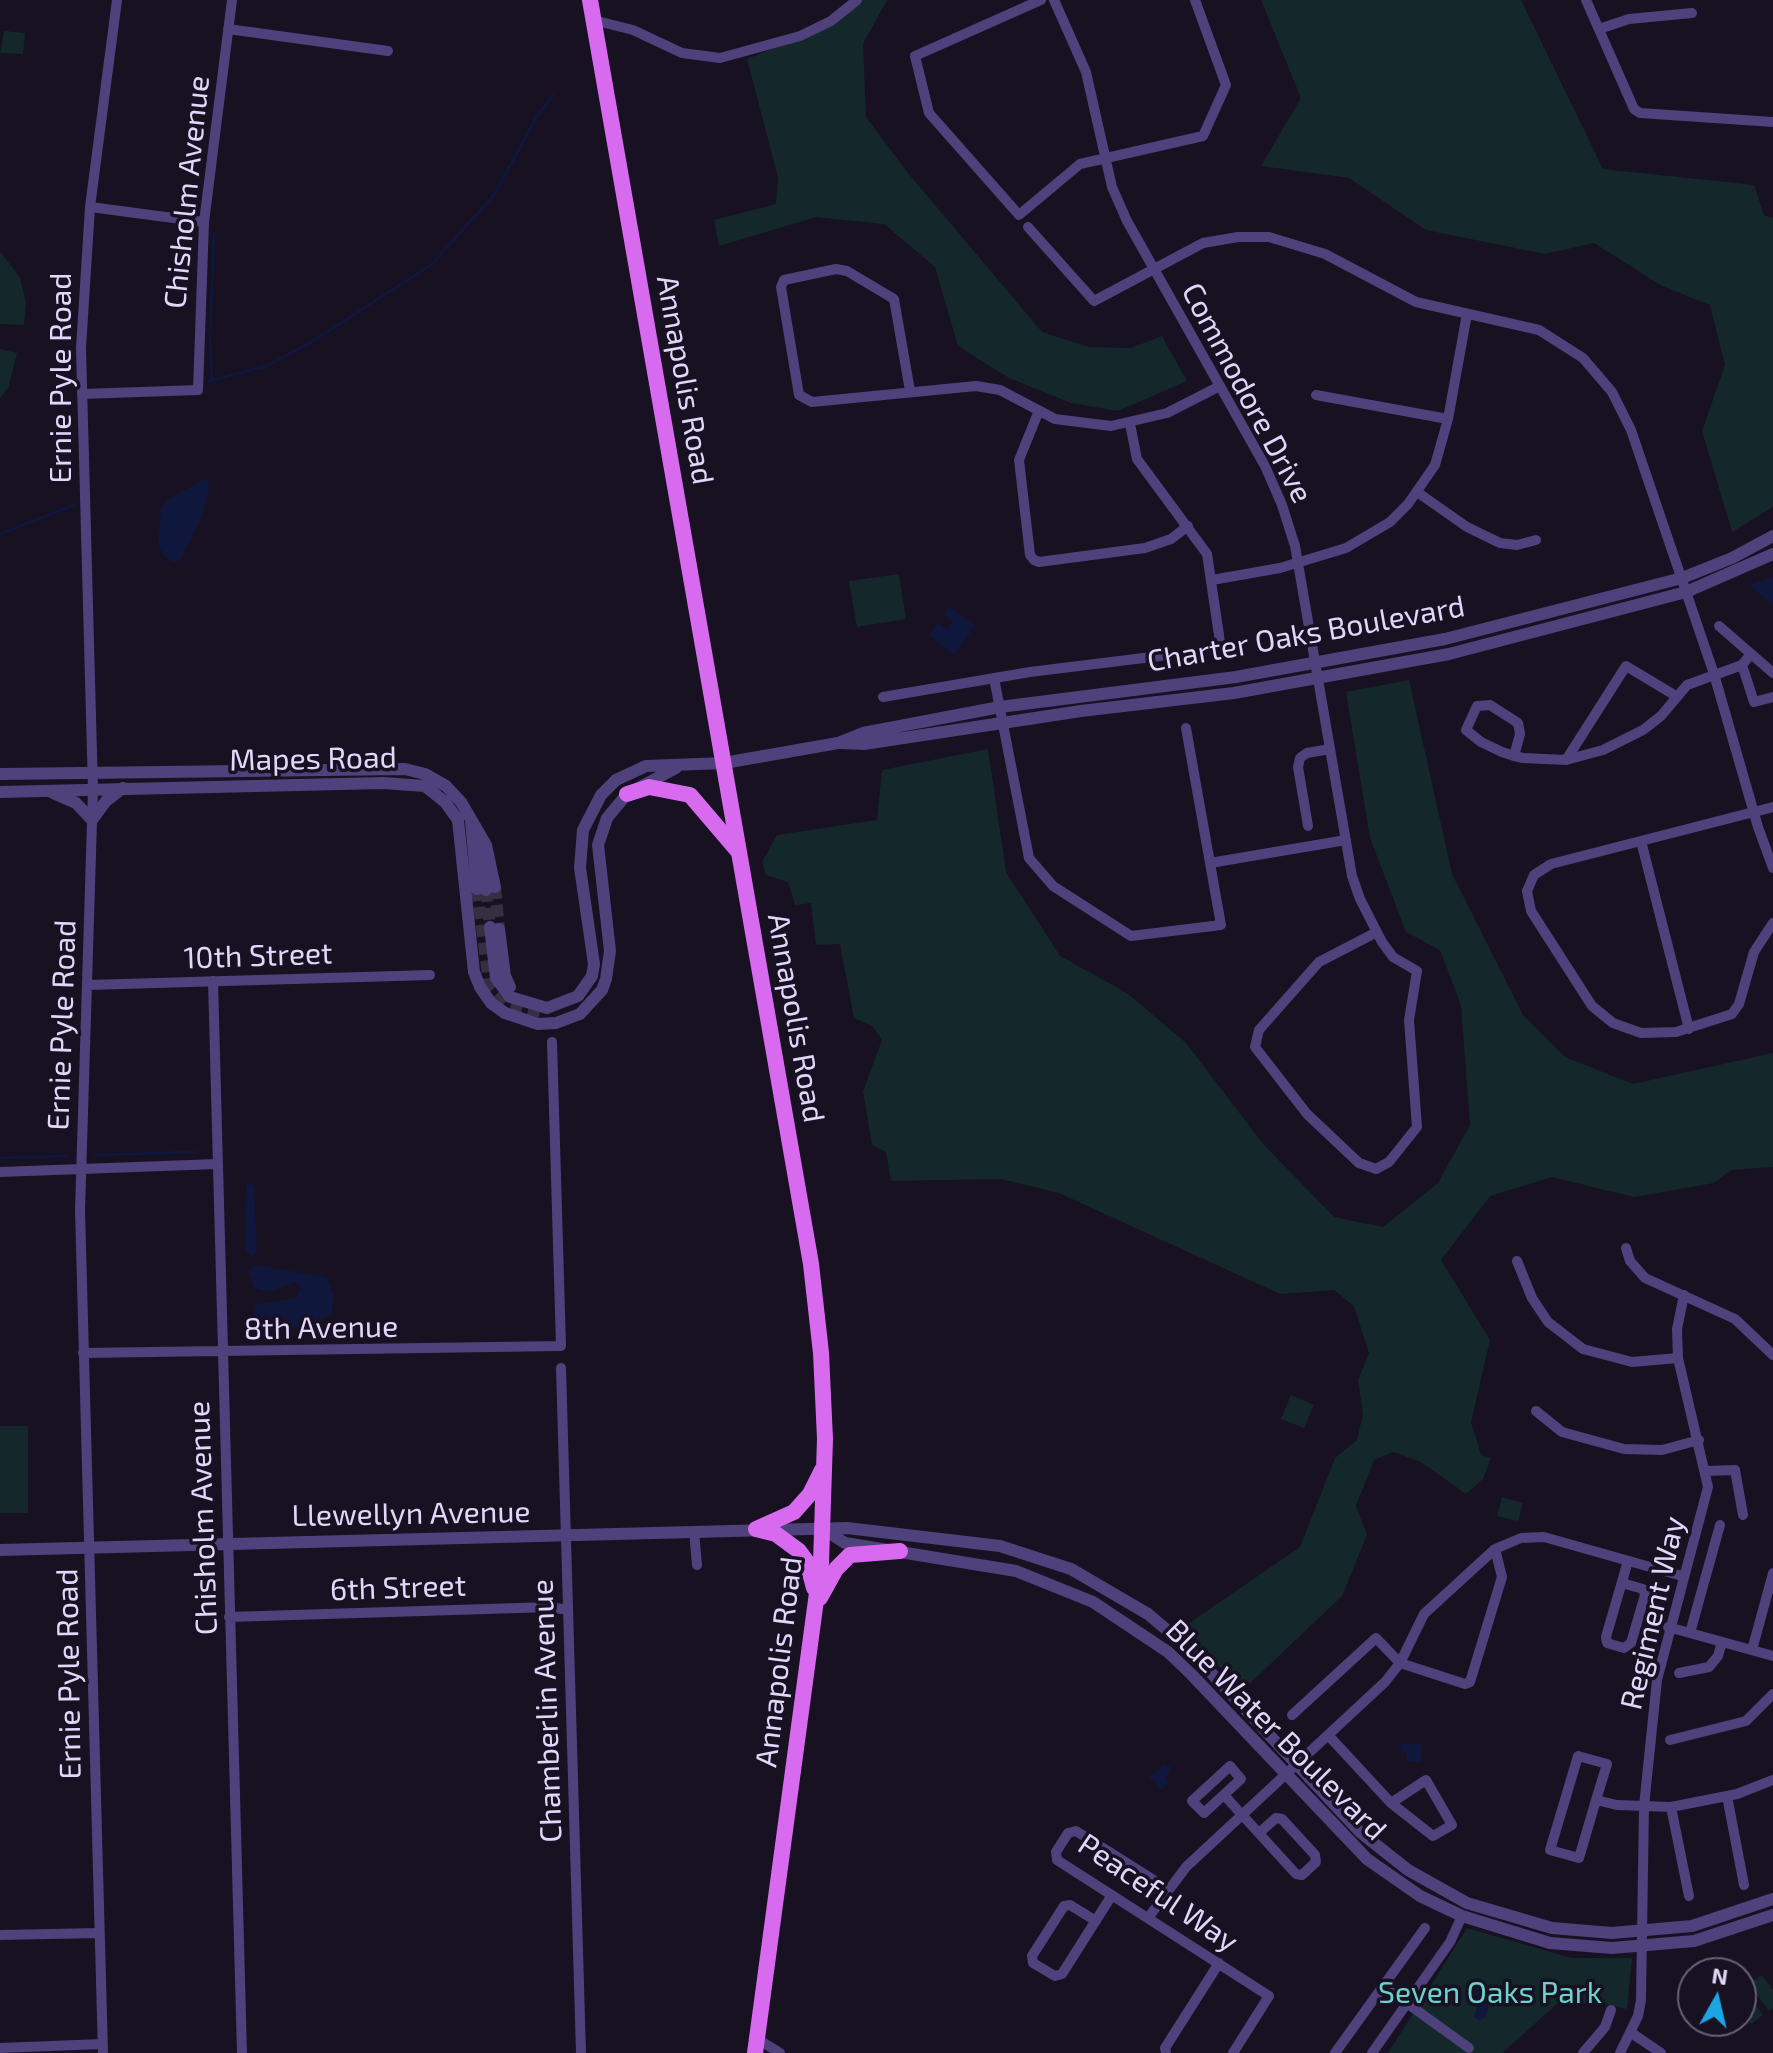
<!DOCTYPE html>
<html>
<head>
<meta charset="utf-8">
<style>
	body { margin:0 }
	#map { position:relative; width:1773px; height:2053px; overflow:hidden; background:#171122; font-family:"Exo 2",sans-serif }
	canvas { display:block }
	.north { position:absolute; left:1677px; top:1957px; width:80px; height:80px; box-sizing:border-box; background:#171122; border:2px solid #686078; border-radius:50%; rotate:8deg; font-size:22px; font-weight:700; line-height:32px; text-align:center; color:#e2d6fa }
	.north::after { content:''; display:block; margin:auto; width:28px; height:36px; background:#1aa6e3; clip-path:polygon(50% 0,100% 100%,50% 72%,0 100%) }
</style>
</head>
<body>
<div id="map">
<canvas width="1773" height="2053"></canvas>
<div class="north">N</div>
</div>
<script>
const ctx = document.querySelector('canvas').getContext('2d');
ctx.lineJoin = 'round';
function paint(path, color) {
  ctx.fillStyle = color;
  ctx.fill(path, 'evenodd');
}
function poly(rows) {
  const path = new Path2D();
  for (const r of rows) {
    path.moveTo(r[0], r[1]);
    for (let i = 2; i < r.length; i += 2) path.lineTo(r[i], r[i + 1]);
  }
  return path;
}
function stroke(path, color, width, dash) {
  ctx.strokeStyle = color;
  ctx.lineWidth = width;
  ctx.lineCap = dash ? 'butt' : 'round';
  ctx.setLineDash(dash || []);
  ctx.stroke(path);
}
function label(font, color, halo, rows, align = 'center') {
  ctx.font = font + ' "Exo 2",sans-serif';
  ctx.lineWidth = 7;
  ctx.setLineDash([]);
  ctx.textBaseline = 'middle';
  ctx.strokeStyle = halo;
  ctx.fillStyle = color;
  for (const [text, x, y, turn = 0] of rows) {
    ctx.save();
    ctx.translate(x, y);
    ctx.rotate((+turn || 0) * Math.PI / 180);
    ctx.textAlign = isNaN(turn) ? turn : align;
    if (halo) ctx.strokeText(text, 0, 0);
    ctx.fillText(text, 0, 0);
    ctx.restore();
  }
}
paint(poly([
	[853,0,887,0,863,44,866,117,908,173,1042,332,1089,347,1131,348,1162,336,1187,381,1118,411,1071,403,1009,378,958,346,935,267,884,224,816,217,719,246,714,220,776,204,778,177,747,59,833,25],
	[1261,0,1521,0,1603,169,1754,185,1764,215,1773,218,1773,507,1732,532,1702,431,1725,365,1710,305,1662,286,1594,243,1545,254,1426,230,1349,178,1261,166,1301,98],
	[4,31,25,33,23,54,0,53],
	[0,251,20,278,26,303,24,325,0,324],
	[0,349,17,353,9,386,0,398],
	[899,574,906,619,857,627,849,581],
	[1409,680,1452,874,1523,1015,1565,1057,1633,1084,1773,1053,1773,1167,1731,1170,1714,1183,1634,1197,1552,1177,1490,1196,1441,1260,1490,1340,1471,1422,1481,1455,1491,1458,1483,1479,1466,1494,1421,1462,1393,1452,1374,1460,1356,1506,1367,1535,1342,1596,1242,1691,1182,1628,1300,1547,1335,1458,1357,1440,1363,1414,1358,1380,1369,1353,1354,1306,1334,1290,1280,1294,1059,1193,1001,1179,891,1181,886,1152,872,1145,863,1091,882,1040,872,1026,854,1018,840,944,816,945,811,903,795,905,788,882,766,875,762,862,777,835,877,820,882,770,988,749,1006,872,1060,956,1127,993,1186,1043,1264,1145,1334,1217,1383,1227,1438,1183,1470,1125,1461,1005,1440,950,1406,932,1370,838,1346,692],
	[1291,1395,1314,1405,1304,1428,1281,1419],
	[0,1426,28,1426,28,1513,0,1513],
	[1502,1497,1523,1503,1518,1521,1497,1516],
	[1467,1928,1572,1958,1632,1958,1627,2009,1600,2003,1557,2004,1502,2053,1388,2053],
	[1762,1975,1773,1990,1773,2008,1769,2011,1749,1984],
	[1744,1988,1763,2015,1751,2024,1741,2010]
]), '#14282b');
paint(poly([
	[204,479,208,481,209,490,201,519,179,561,172,562,163,555,158,544,161,508,167,500],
	[1773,577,1773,605,1749,585],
	[950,607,975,626,954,655,929,636,938,623,947,629,953,622,944,615],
	[246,1182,254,1186,257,1253,252,1257,245,1250],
	[256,1265,327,1277,334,1295,332,1314,302,1328,260,1327,253,1321,255,1305,295,1298,301,1288,296,1282,268,1292,254,1288,248,1270],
	[1401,1743,1422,1744,1421,1762,1407,1761,1407,1753,1400,1752],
	[1164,1764,1171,1767,1166,1777,1170,1782,1161,1790,1149,1777],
	[1477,1988,1485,1990,1488,2009,1486,2017,1479,2020,1474,2017,1477,2006,1472,1994]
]), '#10173c');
stroke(poly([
	[212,380,210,337,214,233],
	[209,381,266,366,310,343,432,264,494,195,536,118,553,95],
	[0,534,74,505],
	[95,1155,195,1152],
	[0,1158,67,1156]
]), '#10173c', 3);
stroke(poly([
	[495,887,499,929],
	[477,889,489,983,508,1004,542,1012,547,1008],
	[486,890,490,927]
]), '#352f42', 12, [12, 6]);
stroke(poly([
	[1041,0,915,56,929,113,1019,215,1080,164,1203,136,1226,85,1195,0],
	[1054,0,1086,72,1112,187,1127,221,1265,466,1282,505,1295,546,1352,876,1360,899,1382,942,1393,957,1417,971,1409,1020,1417,1127,1389,1162,1376,1169,1359,1163,1307,1114,1255,1047,1259,1030,1319,962,1377,932],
	[1586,0,1634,109,1640,113,1773,122],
	[593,20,633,30,682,53,720,58,800,36,831,21,857,0],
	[228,29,388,51],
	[1599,29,1629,19,1692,13],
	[90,207,204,222],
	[1028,227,1094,301,1203,243,1238,237,1269,237,1325,254,1416,302,1539,330,1583,358,1612,392,1631,430,1714,674,1758,827,1773,868],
	[910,391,894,299,847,271,836,269,784,280,781,287,799,395,812,402,976,386,1000,390,1055,419,1111,426,1167,413,1220,386],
	[82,394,198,390,204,222,232,0],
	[1316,395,1448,419],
	[1038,413,1019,460,1030,555,1034,560,1039,562,1145,548,1171,539,1188,526],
	[1130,424,1137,459,1207,554,1220,642],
	[1417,492,1467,527,1500,543,1517,545,1536,540],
	[1212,580,1280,568,1346,548,1390,522,1408,504,1435,465,1448,419,1467,314],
	[1719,626,1773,673],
	[1742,665,1754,702,1773,697],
	[994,678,1029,858,1053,886,1131,936,1221,925,1186,728],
	[883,697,1030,672,1168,655],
	[1514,756,1520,734,1518,723,1490,705,1477,706,1466,730,1481,742,1502,752,1514,756,1523,758,1566,760,1603,750,1643,730,1661,716,1687,685,1742,665,1751,654],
	[1566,760,1626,666,1676,696],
	[1773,807,1551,864,1534,875,1527,891,1531,911,1592,1006,1613,1023,1641,1033,1676,1032,1732,1014,1739,1004,1754,952,1773,923],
	[1308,826,1298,767,1300,758,1307,753,1330,749],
	[1641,841,1689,1029],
	[1210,863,1346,840],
	[213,981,242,2053],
	[88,985,430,975],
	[0,1172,217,1164],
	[1626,1248,1630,1261,1645,1278,1735,1319,1773,1355],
	[1517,1261,1532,1298,1548,1322,1583,1349,1632,1362,1678,1358],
	[83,1353,561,1346,552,1042],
	[561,1368,581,2053],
	[1536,1411,1562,1432,1624,1449,1662,1450,1699,1440],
	[1706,1471,1735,1470,1743,1515],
	[694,1531,697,1565],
	[1622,1583,1643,1589,1645,1595,1631,1643,1624,1648,1607,1643,1606,1637,1628,1561],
	[229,1617,551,1607,567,1610],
	[1668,1627,1773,1656],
	[1690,1633,1720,1525],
	[1752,1650,1773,1573],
	[1679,1673,1709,1667,1718,1656,1722,1642],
	[1292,1715,1376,1638,1400,1663,1465,1684,1470,1682,1502,1577,1495,1549],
	[1328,1735,1391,1803,1433,1836,1452,1825,1426,1780,1391,1803],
	[1670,1740,1746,1721,1773,1694],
	[1230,1766,1241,1779,1204,1813,1192,1801,1230,1766],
	[1224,1795,1296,1874,1302,1875,1316,1862,1315,1855,1282,1819,1276,1818,1259,1833],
	[1727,1796,1744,1885],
	[1596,1800,1579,1858,1550,1850,1578,1756,1607,1764,1596,1800,1617,1805,1671,1807,1737,1794,1773,1780],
	[1671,1807,1689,1896],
	[1168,1889,1076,1831,1068,1833,1056,1852,1057,1860,1269,1996,1233,2053],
	[1148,1918,1186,1867,1385,1682,1400,1663,1424,1614,1495,1549,1521,1538,1544,1537,1682,1576],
	[1096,1921,1070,1905,1064,1906,1032,1956,1033,1963,1055,1976,1062,1974,1112,1895],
	[0,1935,99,1933],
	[1383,1986,1469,2048],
	[1630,2032,1661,2053],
	[756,2038,780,2053],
	[0,2048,102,2044],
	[103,2053,80,1210,93,789,81,348,90,207,117,0],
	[1166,2053,1165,2048,1219,1963],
	[1335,2053,1425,1928],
	[1372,2053,1450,1942,1462,1916],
	[1583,2053,1605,2027,1611,2010],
	[1620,2053,1638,2016,1641,2000,1644,1806,1657,1680,1708,1487,1678,1358,1677,1329,1684,1295]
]), '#4f417c', 10);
stroke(poly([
	[841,743,864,744,1081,711,1234,693,1449,654,1686,592,1773,554],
	[0,774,405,769,425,774,446,786,461,802,486,845,495,887],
	[0,792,383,783,425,786,445,802,458,820,474,972,480,987,491,1003,505,1013,538,1024,556,1023,580,1014,602,990,606,979,610,951,598,845,607,818,627,794,676,768],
	[53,793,76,803,92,820,106,801,123,788],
	[471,820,477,889],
	[479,846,486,890],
	[490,927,496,978,510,997,547,1008,578,996,592,976,594,964,580,868,583,830,601,795,616,780,646,766,724,763,838,743,863,733,1000,707,1236,677,1445,639,1682,578,1732,558,1773,536],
	[499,929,505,976,510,987],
	[823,1529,845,1543,1016,1571,1093,1602,1168,1652,1191,1674,1367,1859,1420,1896,1462,1916,1550,1943,1612,1948,1694,1941,1773,1915],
	[0,1550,847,1528,1000,1546,1071,1569,1148,1614,1187,1647,1360,1832,1408,1870,1467,1903,1552,1928,1612,1933,1692,1926,1773,1899]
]), '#4f417c', 12);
stroke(poly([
	[590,0,811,1264,821,1353,825,1439,821,1563,755,2053],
	[627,794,649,787,690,795,737,850],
	[756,1529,776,1534,799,1551,807,1562,814,1588],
	[756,1529,794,1512,810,1494,822,1470],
	[820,1598,836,1569,850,1555,900,1551]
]), '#d76aee', 16);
label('30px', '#e2d6fa', '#171122', [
	["Chisholm Avenue",187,192,-84],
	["Ernie Pyle Road",61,378,-90],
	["Annapolis Road",685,380,80],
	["Commodore Drive",1247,393,62],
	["Charter Oaks Boulevard",1306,634,-10],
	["Mapes Road",313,759,-1],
	["10th Street",258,956,-2],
	["Annapolis Road",796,1018,80],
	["Ernie Pyle Road",62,1025,-88],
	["8th Avenue",321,1328,-1],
	["Llewellyn Avenue",411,1514,-1],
	["Chisholm Avenue",203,1518,-92],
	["6th Street",398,1588,-2],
	["Regiment Way",1653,1613,-77],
	["Annapolis Road",779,1662,-83],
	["Ernie Pyle Road",69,1674,-91],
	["Chamberlin Avenue",547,1711,-92],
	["Blue Water Boulevard",1276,1730,45],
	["Peaceful Way",1158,1893,34]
]);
label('30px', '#6bd2cd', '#171122', [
	["Seven Oaks Park",1490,1993]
]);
</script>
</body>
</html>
